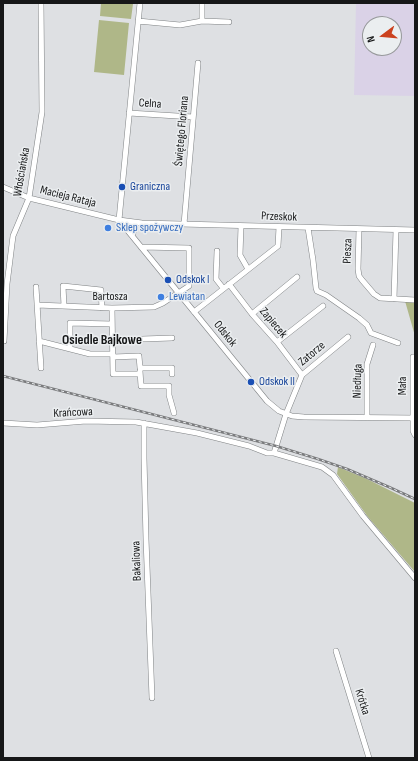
<!DOCTYPE html>
<html>
<head>
<meta charset="utf-8">
<style>
	body { margin:0 }
	#map { position:relative; width:418px; height:761px; overflow:hidden; background:#dee0e3; font-family:"Sofia Sans Condensed",sans-serif }
	canvas { display:block }
	.frame { position:absolute; inset:0; border:4px solid #161718; pointer-events:none }
	.north { position:absolute; left:362px; top:16px; width:40px; height:40px; box-sizing:border-box; background:#ebeef0; border:1px solid #96989a; border-radius:50%; rotate:254deg; font-size:11px; font-weight:700; line-height:16px; text-align:center; color:#161718 }
	.north::after { content:''; display:block; margin:auto; width:14px; height:18px; background:#cb411e; clip-path:polygon(50% 0,100% 100%,50% 72%,0 100%) }
</style>
</head>
<body>
<div id="map">
<canvas width="418" height="761"></canvas>
<div class="frame"></div>
<div class="north">N</div>
</div>
<script>
const ctx = document.querySelector('canvas').getContext('2d');
ctx.lineJoin = 'round';
function paint(path, color) {
  ctx.fillStyle = color;
  ctx.fill(path, 'evenodd');
}
function poly(rows) {
  const path = new Path2D();
  for (const r of rows) {
    path.moveTo(r[0], r[1]);
    for (let i = 2; i < r.length; i += 2) path.lineTo(r[i], r[i + 1]);
  }
  return path;
}
function stroke(path, color, width, dash) {
  ctx.strokeStyle = color;
  ctx.lineWidth = width;
  ctx.lineCap = dash ? 'butt' : 'round';
  ctx.setLineDash(dash || []);
  ctx.stroke(path);
}
function label(font, color, halo, rows, align = 'center') {
  ctx.font = font + ' "Sofia Sans Condensed",sans-serif';
  ctx.lineWidth = 3;
  ctx.setLineDash([]);
  ctx.textBaseline = 'middle';
  ctx.strokeStyle = halo;
  ctx.fillStyle = color;
  for (const [text, x, y, turn = 0] of rows) {
    ctx.save();
    ctx.translate(x, y);
    ctx.rotate((+turn || 0) * Math.PI / 180);
    ctx.textAlign = isNaN(turn) ? turn : align;
    if (halo) ctx.strokeText(text, 0, 0);
    ctx.fillText(text, 0, 0);
    ctx.restore();
  }
}
paint(poly([
	[356,3,415,3,415,96,354,95],
	[370,24,394,24,394,48,370,48]
]), '#dad2e7');
paint(poly([
	[101,3,133,4,131,19,100,16],
	[99,20,129,23,124,75,94,72],
	[405,301,415,302,415,336],
	[338,467,367,479,415,503,415,572,368,517,337,474]
]), '#afb788');
const minor = poly([
	[138,21,180,25,202,21,202,3],
	[202,21,229,22],
	[129,113,193,117],
	[3,187,29,198,119,220,142,223,415,230],
	[119,220,267,401,279,411,292,416,304,417,415,418],
	[119,220,140,3],
	[184,224,198,63],
	[241,226,240,255,248,269],
	[308,228,313,260,316,288,317,291,326,295,359,318,367,325,371,333,398,343],
	[359,229,358,269,359,276,362,280,374,294,380,298,415,300],
	[132,236,135,227,133,222],
	[217,251,216,279,223,288],
	[229,284,252,314,277,342,302,375],
	[36,287,41,368],
	[394,299,396,230],
	[37,305,112,308,154,307,163,303,189,286,189,248,141,247],
	[64,306,63,286,101,290,102,308],
	[112,308,113,374,140,374],
	[194,312,278,246,279,227],
	[252,314,297,277],
	[113,340,172,338],
	[4,341,7,284,13,236,29,198,42,112,41,3],
	[39,341,90,354,113,354],
	[277,342,323,306],
	[70,348,70,323,112,324],
	[113,357,139,356,140,368,172,368,172,374],
	[415,357,413,357,413,431,415,435],
	[140,371,141,386,169,386,169,395,174,413],
	[367,418,367,364,373,345],
	[3,423,37,425,86,421,136,422,197,433,249,446,267,453,274,453,322,467,333,475,363,516,415,578],
	[144,423,144,458,146,539,152,698],
	[274,453,286,414,302,375,348,337],
	[336,651,369,758]
]);
stroke(minor, '#7f8284', 6);
stroke(minor, '#fff', 5);
const rail = poly([
	[3,376,276,446,318,459,347,469,389,487,415,499]
]);
stroke(rail, '#7a7b7d', 2.5);
stroke(rail, '#ebeef0', 1, [3]);
for (const [x, y, r, color] of [
	[122,187,4,"#1a4fb4"],
	[108,228,4,"#3f7fe0"],
	[168,280,4,"#1a4fb4"],
	[161,297,4,"#3f7fe0"],
	[251,382,4,"#1a4fb4"]
]) {
  const dot = new Path2D();
  dot.arc(x, y, r, 0, 2 * Math.PI);
  ctx.fillStyle = color;
  ctx.fill(dot);
  stroke(dot, '#ebeef0', 1.5);
}
label('12px', '#161718', '#ebeef0', [
	["Celna",150,104,4],
	["Świętego Floriana",182,131,-85],
	["Włościańska",22,172,-80],
	["Macieja Rataja",68,197,14],
	["Przeskok",279,217,2],
	["Piesza",348,251,-88],
	["Bartosza",110,297],
	["Zapiecek",273,323,50],
	["Odskok",225,334,51],
	["Zatorze",312,354,-40],
	["Niedługa",358,381,-88],
	["Mała",403,386,-90],
	["Krańcowa",73,413,-3],
	["Bakaliowa",137,561,-92],
	["Krótka",362,702,73]
]);
label('12px', '#164399', '#ebeef0', [
	["Graniczna",130,187],
	["Odskok I",176,280],
	["Odskok II",259,382]
], 'left');
label('12px', '#366cbe', '#ebeef0', [
	["Sklep spożywczy",116,228],
	["Lewiatan",169,297]
], 'left');
label('bold 14px', '#161718', '#ebeef0', [
	["Osiedle Bajkowe",102,340]
]);
</script>
</body>
</html>
